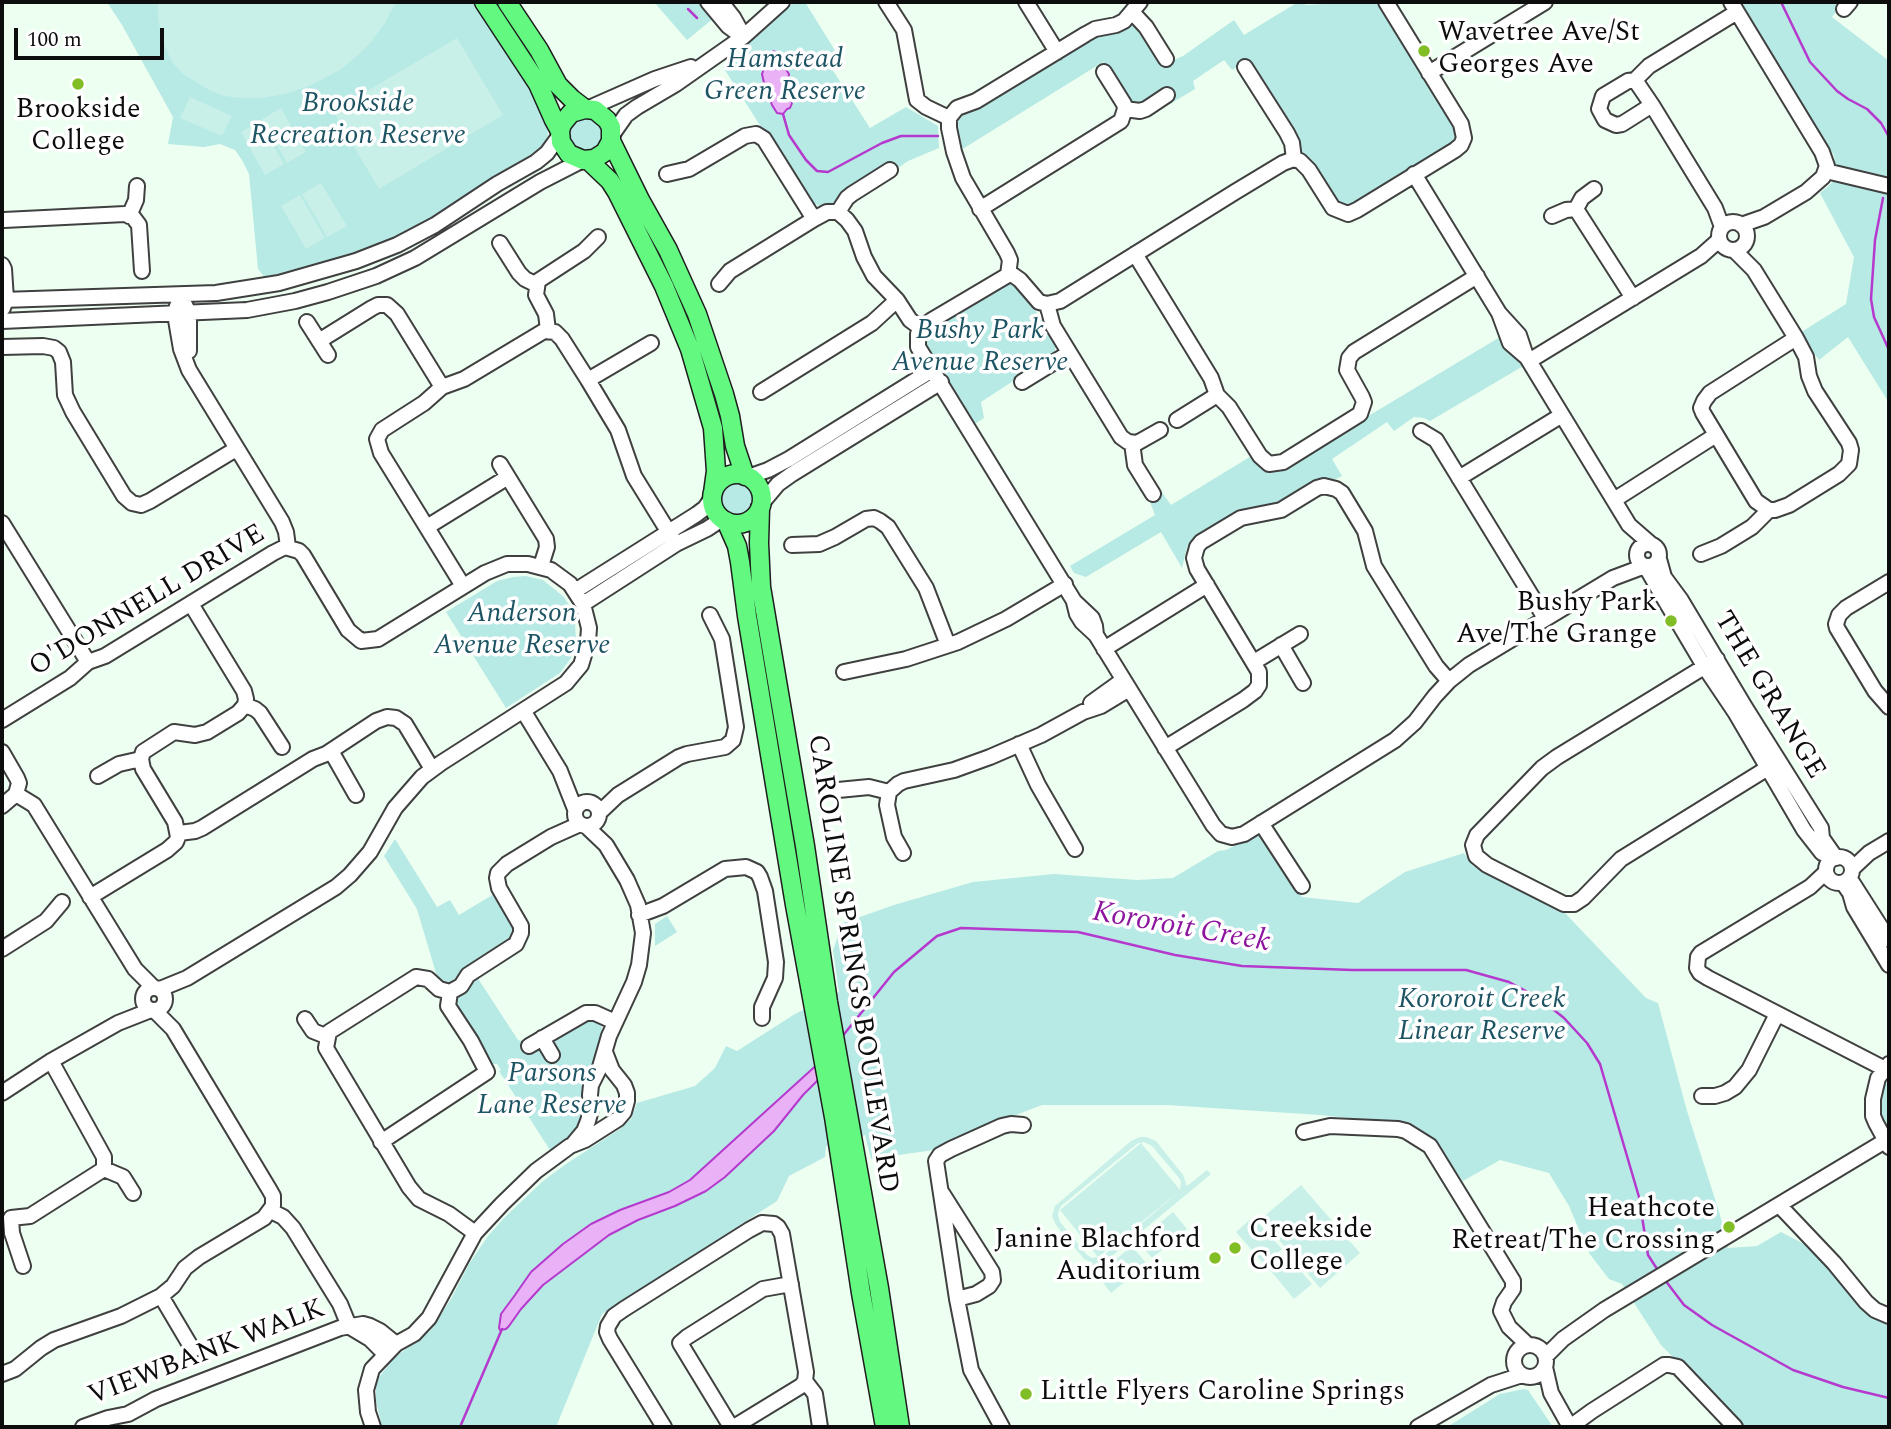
<!DOCTYPE html>
<html>
<head>
<meta charset="utf-8">
<style>
	body { margin:0 }
	#map { position:relative; width:1891px; height:1429px; overflow:hidden; background:#edfff1; font-family:Spectral,serif }
	canvas { display:block }
	.frame { position:absolute; inset:0; border:4px solid #0d0d0d; pointer-events:none }
	.scale { position:absolute; left:14px; top:28px; width:150px; height:32px; box-sizing:border-box; border:4px solid #0d0d0d; border-top:0; padding-left:9px; font-size:21px; line-height:24px; white-space:nowrap; color:#0d0d0d; -webkit-text-stroke:5px #fff; paint-order:stroke }
</style>
</head>
<body>
<div id="map">
<canvas width="1891" height="1429"></canvas>
<div class="frame"></div>
<div class="scale">100 m</div>
</div>
<script>
const ctx = document.querySelector('canvas').getContext('2d');
ctx.lineJoin = 'round';
function paint(path, color) {
  ctx.fillStyle = color;
  ctx.fill(path, 'evenodd');
}
function poly(rows) {
  const path = new Path2D();
  for (const r of rows) {
    if (r.length === 3) {
      path.moveTo(r[0] + r[2], r[1]);
      path.arc(r[0], r[1], r[2], 0, 2 * Math.PI);
      continue;
    }
    path.moveTo(r[0], r[1]);
    for (let i = 2; i < r.length; i += 2) path.lineTo(r[i], r[i + 1]);
  }
  return path;
}
function stroke(path, color, width, dash) {
  ctx.strokeStyle = color;
  ctx.lineWidth = width;
  ctx.lineCap = dash ? 'butt' : 'round';
  ctx.setLineDash(dash || []);
  ctx.stroke(path);
}
function label(font, color, halo, rows, align = 'center') {
  ctx.font = font + ' Spectral,serif';
  ctx.lineWidth = 7;
  ctx.setLineDash([]);
  ctx.textBaseline = 'middle';
  ctx.strokeStyle = halo;
  ctx.fillStyle = color;
  for (const [text, x, y, turn = 0] of rows) {
    ctx.save();
    ctx.translate(x, y);
    ctx.rotate((+turn || 0) * Math.PI / 180);
    ctx.textAlign = isNaN(turn) ? turn : align;
    if (halo) ctx.strokeText(text, 0, 0);
    ctx.fillText(text, 0, 0);
    ctx.restore();
  }
}
paint(poly([
	[107,2,476,2,525,77,547,124,548,135,543,145,529,156,493,177,425,222,391,240,356,255,266,279,258,269,249,174,242,160,235,150,220,144,204,147,168,144,173,117,122,25],
	[654,2,703,2,715,17,687,40],
	[794,2,805,2,839,57,830,66,870,128,906,107,938,126,939,148,908,161,895,170,889,163,843,191,835,202,820,206,808,201,723,67],
	[1298,2,1303,2,1306,5,1322,4,1326,2,1376,2,1457,128,1456,137,1449,144,1347,206,1341,207,1298,153,1294,132,1248,61,1232,70,1224,60,1193,81,1195,89,1170,104,1161,92,1141,103,1129,104,1103,62,961,150,955,130,956,117,1093,36,1129,24,1137,24,1164,64,1183,56,1234,20,1244,35],
	[1737,2,1843,2,1832,17,1889,61,1889,403,1848,337,1819,360,1800,333,1846,304,1854,257,1820,193,1833,182,1836,168,1834,155,1823,141],
	[586,135,17],
	[1009,280,1018,284,1057,344,1053,355,981,402,984,418,973,425,924,344,924,334,928,329],
	[1505,334,1525,365,1430,421,1424,418,1414,417,1394,431,1387,422,1332,459,1342,476,1334,480,1322,478,1277,504,1234,514,1194,539,1187,547,1182,568,1161,532,1086,577,1074,573,1070,566,1155,515,1149,499,1161,491,1171,505,1253,455,1260,465,1360,421],
	[737,499,17],
	[526,576,543,580,564,597,569,605,575,621,576,642,571,658,560,673,506,708,446,612,497,581,513,577],
	[1261,833,1302,897,1358,903,1405,872,1464,853,1473,866,1564,912,1646,998,1658,1003,1687,1111,1720,1215,1728,1248,1757,1246,1781,1232,1808,1246,1849,1293,1876,1320,1889,1323,1889,1427,1776,1427,1768,1425,1747,1427,1719,1404,1661,1345,1622,1284,1609,1279,1589,1253,1569,1206,1549,1173,1500,1160,1463,1181,1431,1140,1397,1123,1320,1115,1167,1105,1042,1105,961,1136,934,1150,871,1159,865,1135,826,1146,825,1157,789,1176,777,1201,602,1314,556,1427,381,1427,380,1418,376,1401,376,1381,394,1358,430,1331,451,1299,469,1264,488,1236,505,1217,543,1181,566,1164,620,1129,631,1119,637,1103,695,1086,715,1068,726,1046,737,1051,795,1014,839,992,833,950,843,923,894,905,973,882,1054,874,1137,880,1173,878,1218,851,1226,850],
	[395,839,437,907,450,900,459,915,494,894,497,895,515,925,516,935,506,946,502,944,489,953,489,957,450,988,438,980,417,909,384,856],
	[667,916,677,932,655,946,655,924],
	[477,977,518,1040,526,1043,552,1042,556,1035,586,1017,601,1021,602,1030,584,1118,577,1131,550,1150,499,1071,501,1070,497,1064,491,1064,487,1061,452,1006,453,998,468,982],
	[1889,1077,1889,1136,1881,1118,1878,1100],
	[1524,1389,1528,1390,1553,1427,1447,1427,1500,1394]
]), '#b7e9e5');
paint(poly([
	[158,2,396,2,385,23,372,41,357,56,340,70,307,87,285,94,262,98,241,98,224,96,209,90,183,74,172,62,161,38,158,15],
	[457,38,503,115,379,189,333,111],
	[190,97,232,116,222,136,180,118],
	[281,108,306,152,287,163,262,119],
	[260,121,284,164,265,175,241,132],
	[321,183,347,226,327,237,302,194],
	[300,195,325,238,306,249,281,206],
	[1140,1137,1146,1137,1156,1141,1183,1175,1187,1186,1207,1170,1211,1174,1094,1271,1090,1267,1093,1263,1084,1259,1056,1225,1052,1216,1055,1206,1131,1141],
	[1144,1142,1152,1146,1179,1178,1181,1182,1180,1190,1141,1143],
	[1138,1143,1141,1143,1060,1210,1098,1257,1180,1191,1103,1256,1092,1258,1087,1255,1060,1222,1058,1215,1059,1210,1061,1206],
	[1301,1185,1360,1253,1320,1288,1261,1219],
	[1173,1212,1187,1229,1152,1258,1138,1241],
	[1253,1217,1282,1249,1264,1264,1236,1232],
	[1132,1246,1147,1264,1111,1293,1097,1275],
	[1287,1255,1312,1284,1294,1299,1270,1270]
]), '#c8f0e8');
const water = poly([
	[773,51,779,54,785,62,785,68,789,74,788,81,792,103,790,108,787,109,783,114,777,113,772,105,764,83,762,74,764,69,760,65,764,58,773,51],
	[821,1061,830,1068,803,1095,774,1131,725,1177,706,1191,675,1206,638,1220,609,1235,543,1285,521,1309,509,1326,506,1329,500,1330,499,1328,501,1314,515,1295,531,1272,563,1244,591,1224,620,1210,669,1192,690,1180,821,1061]
]);
paint(water, '#e9b2f6');
stroke(water, '#b539cd', 2);
stroke(poly([
	[1781,2,1810,62,1837,91,1848,99,1867,109,1881,123,1889,137],
	[688,9,697,18],
	[742,57,749,62,760,65],
	[783,114,789,135,806,160,817,171,828,172,882,143,901,136,938,136],
	[1883,198,1875,240,1871,299,1874,317,1889,350],
	[841,1038,894,972,937,936,961,928,1078,932,1175,955,1242,966,1352,970,1466,970,1509,982,1539,998,1564,1018,1587,1043,1600,1064,1639,1197,1648,1255,1659,1272],
	[1665,1280,1684,1305,1712,1325,1793,1370,1843,1387,1889,1398],
	[460,1427,502,1329]
]), '#b539cd', 2.5);
const minor = poly([
	[708,2,728,26,743,37],
	[721,2,733,17,743,35],
	[886,2,904,30,917,100,926,107,949,118],
	[1026,2,1057,52],
	[1731,2,1822,152,1827,166,1823,177,1806,192,1764,217,1741,225],
	[1844,9,1850,2],
	[1132,12,1146,27,1166,59],
	[1245,67,1287,133,1292,143,1294,159,1300,161,1309,170,1333,208,1348,214,1357,210,1455,150,1461,145,1464,138,1461,124,1386,2],
	[1429,73,1545,2],
	[1635,80,1652,105,1622,124,1616,125,1605,120,1599,109,1603,96,1628,81,1635,80],
	[1635,80,1649,66,1737,12],
	[1652,105,1715,208,1722,227],
	[587,109,655,79,691,67],
	[1125,109,1140,111,1146,109,1167,95],
	[612,135,626,115,637,107,676,84,743,37,782,2],
	[1826,171,1889,186],
	[667,174,689,169,745,136,756,134,764,139,814,219],
	[1414,174,1499,313,1510,343,1525,356],
	[980,209,1121,121,1125,109,1124,104,1104,72],
	[1576,209,1633,298],
	[838,212,847,198,852,194,890,170],
	[129,216,136,200,137,186],
	[1552,216,1566,210,1576,209,1582,198,1594,189],
	[4,220,125,214,133,217,139,225,142,271],
	[1733,236,14],
	[500,243,519,273,525,279,537,285],
	[1734,250,1754,270,1796,338,1806,357,1809,376,1815,391,1849,443,1851,450,1849,464,1839,474,1789,505,1775,510,1769,510,1756,501,1703,413,1701,408,1704,401,1710,393,1796,338],
	[1135,254,1211,378,1217,395,1229,407,1260,456,1269,464,1283,462,1360,414,1364,402,1362,397,1347,370,1349,358,1354,352,1477,276],
	[2,265,4,269,6,299,3,308],
	[1008,275,1010,260,1007,253,963,178,954,152,949,128,949,118,957,108,976,101,1086,34,1095,29,1116,25,1124,21,1140,2],
	[719,284,730,271,814,219,827,212,838,212,847,220,855,231,864,257,874,276,897,300,910,320,921,328],
	[2,300,216,293,279,283,356,261,397,245,435,225,497,184,536,162,547,153,560,135],
	[1047,304,1053,326,1121,437,1128,442,1137,443,1160,430],
	[185,305,189,313,189,351],
	[177,306,175,314,181,349,189,370,282,522,286,532,288,547],
	[1499,313,1519,335,1526,356,1629,525,1652,545],
	[2,321,247,310,295,301,328,292,376,276,415,258,540,182,583,160],
	[307,322,328,355],
	[548,330,546,314,536,295,538,281,584,251,598,237],
	[319,341,372,308,378,305,387,305,397,314,442,387],
	[2,347,43,346,54,348,59,352,63,362,65,395,73,412,124,496,132,503,141,505,150,501,236,449],
	[1529,361,1701,256,1719,240],
	[588,380,651,343],
	[1022,382,1069,353],
	[761,392,872,323,897,300],
	[1177,420,1217,395],
	[1421,431,1436,440,1545,618],
	[1132,443,1135,465,1153,494],
	[500,464,546,539,547,547,541,566],
	[748,477,768,470,789,459,932,370],
	[1459,478,1562,415],
	[1614,500,1716,435],
	[762,503,778,484,792,474,941,382],
	[2,523,88,662],
	[427,527,508,477],
	[1648,555,11],
	[792,545,819,544,835,537,866,519,874,518,880,521,888,527,926,588,948,645],
	[1701,554,1721,546,1752,527,1769,510],
	[1659,559,1664,577,1681,600,1745,707,1821,828,1822,838,1836,858],
	[1646,567,1662,595,1704,666,1735,712,1804,830,1822,853],
	[1889,582,1846,608,1839,615,1836,624,1837,628,1875,691,1889,707],
	[463,586,381,453,377,439,382,430,424,403,442,387,464,379,544,331,555,332,562,339,588,380,618,430,634,476,676,544],
	[575,591,697,514,705,508,712,498],
	[1074,602,1077,614,1082,622,1096,635,1213,825,1221,834,1232,837,1244,834,1395,740,1415,722,1435,696,1449,681,1469,665,1613,578,1645,566],
	[583,604,676,544,707,529,722,519],
	[1096,635,1095,626,1092,618,1074,601,918,347,918,334,921,328,932,320,1008,275,1013,275,1020,280,1039,302,1047,304,1060,301,1235,192,1283,163,1294,159],
	[1281,645,1303,683],
	[1104,649,1207,585],
	[1717,659,1557,757,1542,768,1477,835,1473,845,1476,856,1487,865,1564,904,1574,904,1583,898,1621,859,1779,761],
	[1254,662,1300,634],
	[844,672,906,659,958,642,1006,619,1065,584],
	[1091,703,1123,680],
	[245,705,255,709,260,713,282,747],
	[524,712,560,771,575,809],
	[2,720,70,678,88,662,105,656,273,553,285,547,299,551,303,555,348,630,361,641,378,639,485,573,507,564,528,564,551,570,570,584,583,604,589,628,588,642,581,665,566,683,441,763,422,777,395,808,370,852,350,875,336,887,187,978,160,989],
	[1019,744,1038,785,1075,849],
	[1165,748,1243,700,1255,691,1259,685,1259,672,1197,569,1194,558,1197,547,1201,542,1241,518,1281,510,1317,488,1324,486,1336,489,1342,493,1365,531,1374,566,1436,666,1449,681],
	[331,751,356,795],
	[2,752,17,778,19,783,16,794,2,806],
	[98,776,119,764,141,759],
	[828,791,869,787,889,792],
	[16,794,34,805,135,969,154,988],
	[587,814,12],
	[599,813,618,795,679,757,687,754,725,747,733,740,736,727,722,639,710,615],
	[1261,823,1302,886],
	[179,833,195,831,202,828,313,759,326,754,376,721,387,717,396,718,405,724,432,769],
	[903,853,894,837,887,805,889,792,898,784,904,781,954,770,990,757,1041,735,1083,712,1101,706,1129,689],
	[1839,870,13],
	[1852,869,1869,853,1889,841],
	[1826,872,1810,887,1701,953,1698,957,1697,968,1700,973,1708,978,1885,1069],
	[1852,882,1889,940],
	[1843,883,1850,893,1854,907,1889,965],
	[90,897,167,850,176,842,178,837,175,822,143,769,141,759,143,752,174,732,195,735,207,732,238,713,245,705,246,699,244,691,191,604],
	[639,915,663,906,725,869,746,867,757,872,760,877,765,891,776,962,775,978,762,1007,762,1018],
	[2,949,46,921,62,902],
	[154,999,11],
	[305,1019,313,1031,328,1037],
	[542,1038,552,1055],
	[529,1046,586,1013,595,1013,615,1022],
	[1889,1064,1878,1078,1873,1099,1873,1116,1876,1123,1889,1147],
	[2,1093,51,1061,118,1023,151,1010],
	[1702,1096,1715,1096,1725,1093,1735,1087,1749,1070,1777,1014],
	[1304,1132,1330,1126,1398,1129,1406,1131,1430,1146,1513,1281,1513,1289,1504,1302,1501,1311,1509,1327,1528,1345],
	[381,1142,487,1072,471,1041,448,1006,450,992],
	[574,1143,584,1131,588,1121,591,1110,590,1095,591,1085,600,1067,609,1036,634,982,639,965,643,933,638,905,627,880,606,845,586,826],
	[104,1169,123,1177,133,1193],
	[942,1193,992,1272,993,1280,989,1286,976,1294,957,1299],
	[1779,1205,1834,1263,1866,1302,1875,1310,1889,1316],
	[271,1211,283,1217,293,1228,340,1304,349,1326],
	[475,1233,449,1214,419,1199,409,1187,326,1048,329,1032,416,977,428,979,439,989,450,992,461,986,468,975,516,944,521,933,521,926,499,888,497,878,498,873,507,864,551,837,580,824],
	[23,1266,12,1233,11,1218,30,1216,104,1169,104,1157,51,1061],
	[161,1296,193,1350],
	[350,1327,370,1339,385,1354],
	[1530,1361,16],
	[1546,1356,1563,1339,1604,1310,1885,1141],
	[1545,1367,1551,1393,1570,1427],
	[2,1374,15,1369,41,1348,54,1340,121,1316,161,1296,173,1286,185,1268,199,1257,264,1218,273,1206,273,1196,269,1189,173,1029,154,1010],
	[805,1381,815,1394,820,1427],
	[83,1427,108,1418,128,1414,156,1399,340,1328,363,1324,370,1326,380,1331,396,1344],
	[373,1427,368,1412,366,1390,372,1369,396,1344,414,1334,429,1318,475,1233,502,1204,536,1171,570,1146,585,1140,618,1119,624,1112,627,1101,627,1093,624,1085,612,1070,605,1052],
	[664,1427,610,1339,607,1332,608,1326,614,1316,624,1309,749,1230,762,1223,774,1224,778,1227,782,1234,806,1372,805,1381],
	[731,1427,680,1343,687,1337,763,1289,791,1284],
	[734,1427,801,1386,805,1381],
	[1002,1427,971,1370,957,1299,936,1161,940,1155,951,1149,1002,1126,1011,1124,1023,1125],
	[1418,1427,1491,1385,1522,1375],
	[1570,1427,1592,1411,1664,1365,1669,1365,1678,1367,1735,1427]
]);
const major = poly([
	[484,2,538,84,554,120,560,131,561,142,569,154,583,160,594,159,605,152,611,141,611,127,607,120,595,110,585,109,571,113,562,124,560,131],
	[507,2,539,50,558,85,572,99,585,109],
	[611,141,640,200,668,250,697,314,724,394,730,416,735,446,745,476],
	[588,160,610,181,617,192,664,286,690,349,713,428,716,471,713,493],
	[737,499,25],
	[760,508,759,543,761,587,805,846,828,1002,879,1288,900,1427],
	[726,521,737,546,740,562,747,616,795,905,834,1117,861,1293,885,1427]
]);
stroke(minor, '#404040', 18);
stroke(major, '#1e1e1e', 21);
stroke(minor, '#fff', 14);
stroke(major, '#63f880', 18);
for (const [x, y, r, color] of [
	[1424,51,7,"#81bd25"],
	[78,84,7,"#81bd25"],
	[1671,621,7,"#81bd25"],
	[1729,1227,7,"#81bd25"],
	[1235,1248,7,"#81bd25"],
	[1215,1258,7,"#81bd25"],
	[1026,1394,7,"#81bd25"]
]) {
  const dot = new Path2D();
  dot.arc(x, y, r, 0, 2 * Math.PI);
  ctx.fillStyle = color;
  ctx.fill(dot);
  stroke(dot, '#fff', 2.5);
}
label('28px', '#0d0d0d', '#fff', [
	["Wavetree Ave/St",1438,35],
	["Georges Ave",1438,67],
	["Brookside",78,112,"center"],
	["College",78,144,"center"],
	["Bushy Park",1657,605,"right"],
	["Ave/The Grange",1657,637,"right"],
	["Heathcote",1715,1211,"right"],
	["Retreat/The Crossing",1715,1243,"right"],
	["Creekside",1249,1232],
	["College",1249,1264],
	["Janine Blachford",1201,1242,"right"],
	["Auditorium",1201,1274,"right"],
	["Little Flyers Caroline Springs",1040,1394]
], 'left');
label('italic 28px', '#1d5464', '#fff', [
	["Hamstead",785,62],
	["Green Reserve",785,94],
	["Brookside",358,106],
	["Recreation Reserve",358,138],
	["Bushy Park",980,333],
	["Avenue Reserve",980,365],
	["Anderson",522,616],
	["Avenue Reserve",522,648],
	["Kororoit Creek",1482,1002],
	["Linear Reserve",1482,1034],
	["Parsons",552,1076],
	["Lane Reserve",552,1108]
]);
label('28px', '#0d0d0d', '#fff', [
	["O'DONNELL DRIVE",148,602,-31],
	["THE GRANGE",1768,696,59],
	["CAROLINE SPRINGS BOULEVARD",851,964,81],
	["VIEWBANK WALK",207,1354,-21]
]);
label('italic 30px', '#8d169e', '#fff', [
	["Kororoit Creek",1181,929,10]
]);
</script>
</body>
</html>
